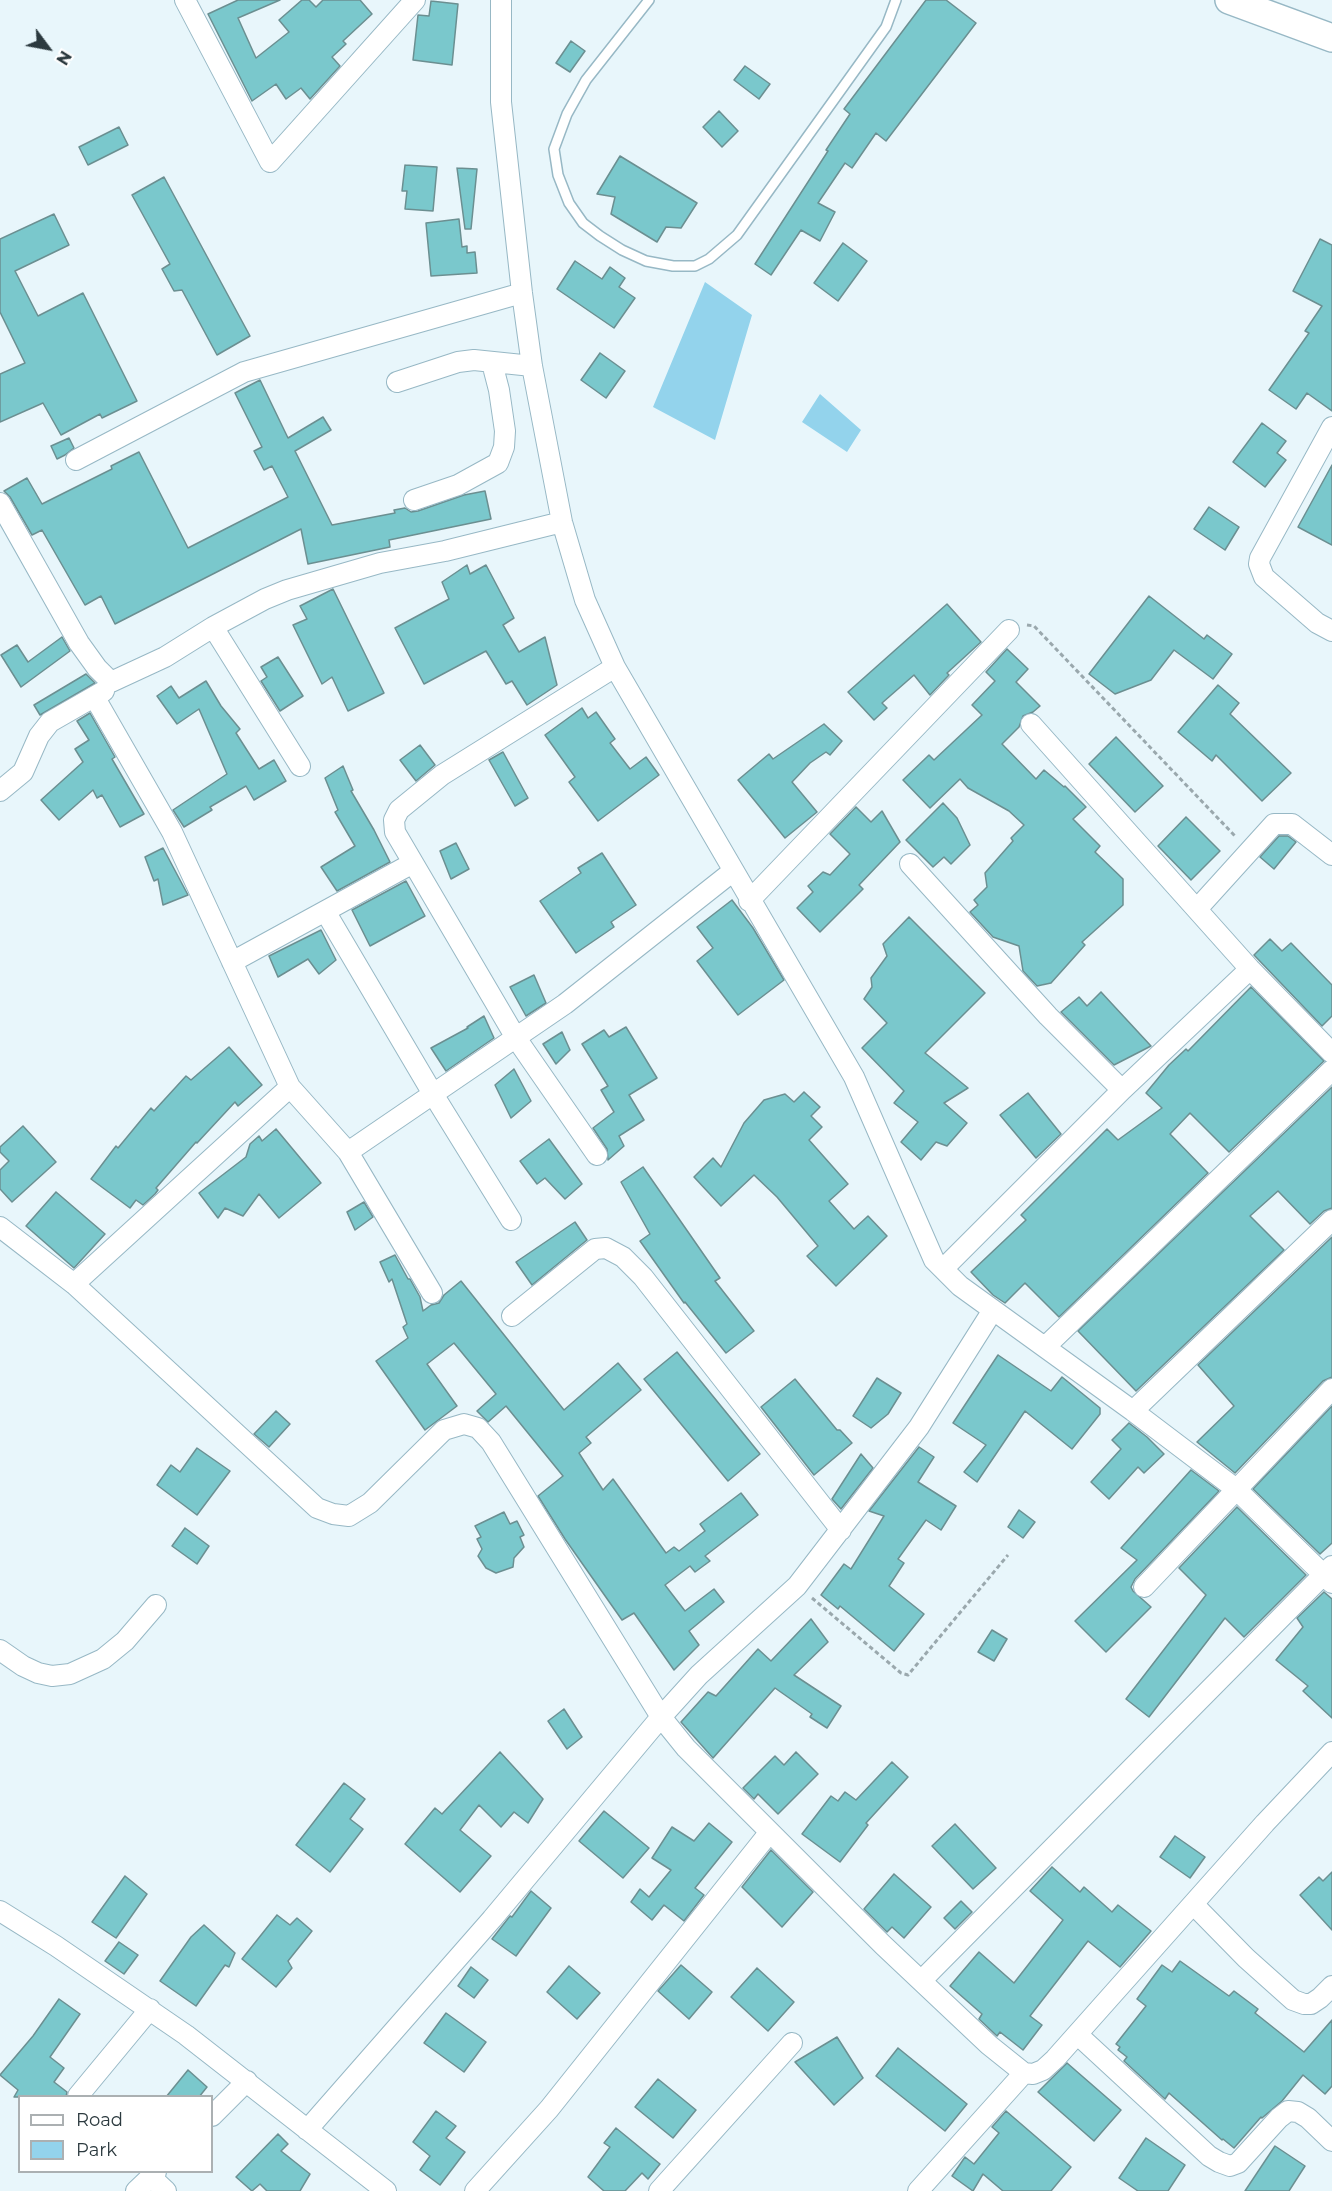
<!DOCTYPE html>
<html>
<head>
<meta charset="utf-8">
<style>
	body { margin:0 }
	#map { position:relative; width:1332px; height:2191px; overflow:hidden; background:#e8f6fb; font-family:Montserrat,sans-serif }
	canvas { display:block }
	.legend { position:absolute; left:18px; top:2095px; width:195px; height:78px; box-sizing:border-box; background:#fff; border:2px solid #abb0b2; margin:0; padding:8px 10px; list-style:none; font-size:18px; color:#2c3a3f }
	.legend li { display:flex; align-items:center; gap:12px; height:30px }
	.legend b { width:30px; border:2px solid #abb0b2 }
	.north { position:absolute; left:18px; top:18px; width:60px; height:60px; -webkit-text-stroke:4px #fff; paint-order:stroke; rotate:122deg; font-size:16px; font-weight:700; line-height:24px; text-align:center; color:#2c3a3f }
	.north::after { content:''; display:block; margin:auto; width:21px; height:27px; background:#2c3a3f; clip-path:polygon(50% 0,100% 100%,50% 72%,0 100%) }
</style>
</head>
<body>
<div id="map">
<canvas width="1332" height="2191"></canvas>
<ul class="legend">
<li><b style="height:8px;background:#fff"></b>Road</li>
<li><b style="height:16px;background:#93d3ec"></b>Park</li>
</ul>
<div class="north">N</div>
</div>
<script>
const ctx = document.querySelector('canvas').getContext('2d');
ctx.lineJoin = 'round';
function paint(path, color) {
  ctx.fillStyle = color;
  ctx.fill(path, 'evenodd');
}
function poly(rows) {
  const path = new Path2D();
  for (const r of rows) {
    path.moveTo(r[0], r[1]);
    for (let i = 2; i < r.length; i += 2) path.lineTo(r[i], r[i + 1]);
  }
  return path;
}
function stroke(path, color, width, dash) {
  ctx.strokeStyle = color;
  ctx.lineWidth = width;
  ctx.lineCap = dash ? 'butt' : 'round';
  ctx.setLineDash(dash || []);
  ctx.stroke(path);
}
paint(poly([
	[705,282,752,315,715,440,653,407],
	[820,394,861,430,847,452,802,422]
]), '#93d3ec');
const building = poly([
	[238,0,280,0,238,18,256,58,289,32,279,20,302,0,309,0,316,7,323,0,360,0,372,14,343,41,346,44,332,57,340,66,310,99,301,88,286,99,276,84,252,101,208,14,238,0],
	[926,0,946,0,976,23,886,141,876,133,852,168,845,163,818,203,835,212,820,241,801,230,771,275,755,264,828,151,826,150,850,114,844,109,926,0],
	[431,1,458,4,452,65,413,60,418,15,429,16,431,1],
	[571,41,585,51,570,72,556,63,571,41],
	[745,66,770,84,759,99,734,80,745,66],
	[719,111,738,131,722,147,703,127,719,111],
	[119,127,128,145,88,165,79,147,119,127],
	[620,156,697,203,681,228,666,227,657,242,611,214,615,197,597,194,620,156],
	[405,165,437,167,433,211,405,209,407,191,402,191,405,165],
	[457,168,477,169,471,229,465,229,457,168],
	[164,177,250,336,217,355,182,290,174,291,162,269,170,264,132,195,164,177],
	[54,214,69,245,15,271,38,316,83,293,137,401,102,418,100,414,61,435,43,403,0,422,0,374,25,363,0,312,0,239,54,214],
	[459,219,462,247,467,246,467,253,475,252,477,273,431,276,426,223,459,219],
	[1320,239,1332,245,1332,411,1307,393,1296,409,1269,390,1309,333,1305,331,1322,306,1293,291,1320,239],
	[843,243,867,261,838,301,814,283,843,243],
	[575,261,602,279,610,267,625,278,619,287,635,298,614,328,557,289,575,261],
	[600,353,625,371,606,398,581,380,600,353],
	[260,380,288,438,323,417,331,430,295,451,332,525,395,513,394,510,405,508,411,512,418,511,464,495,485,491,491,519,389,540,390,547,308,564,301,529,115,624,101,596,85,605,42,530,32,535,10,497,4,491,27,478,42,504,112,469,111,466,139,452,188,548,288,497,272,466,264,470,254,451,262,447,235,393,260,380],
	[1262,423,1286,441,1277,453,1286,460,1265,487,1233,462,1262,423],
	[69,438,74,448,65,455,57,459,51,446,69,438],
	[1332,465,1332,545,1298,527,1332,465],
	[1209,507,1239,527,1225,550,1194,529,1209,507],
	[467,565,470,574,486,565,514,618,503,625,519,652,545,637,557,685,527,705,512,681,506,684,486,651,424,684,395,628,449,599,442,582,467,565],
	[333,589,384,693,348,711,332,677,322,684,293,625,307,619,300,606,333,589],
	[1149,596,1204,639,1207,635,1232,654,1213,679,1174,650,1151,680,1115,694,1089,674,1149,596],
	[947,604,981,642,947,673,949,675,930,695,914,675,882,703,887,708,874,720,848,692,947,604],
	[62,637,70,651,21,687,1,655,17,645,28,662,62,637],
	[1007,649,1028,669,1016,682,1040,706,1033,712,1023,716,1019,727,1002,744,1036,779,1044,770,1064,787,1065,786,1086,807,1073,819,1100,846,1095,852,1123,879,1123,905,1082,942,1085,945,1051,983,1037,986,1023,971,1019,946,993,937,970,912,978,905,974,900,987,887,985,873,1013,841,1011,838,1024,825,1009,811,968,788,960,779,930,808,903,780,929,755,934,760,982,715,972,705,995,681,986,672,1007,649],
	[278,657,303,696,280,711,261,681,267,677,261,667,278,657],
	[86,674,95,683,40,715,34,705,86,674],
	[206,681,221,706,240,729,236,733,259,769,274,760,286,781,254,800,246,786,210,807,212,810,184,827,173,810,227,774,199,709,177,724,157,696,171,686,179,698,206,681],
	[1218,685,1239,703,1230,714,1291,773,1262,801,1216,755,1212,761,1178,732,1218,685],
	[582,708,588,718,596,712,615,739,610,743,630,769,646,757,659,775,598,821,569,782,575,777,545,735,582,708],
	[90,713,115,757,112,759,144,814,120,827,102,795,97,798,93,790,59,820,41,800,83,762,75,749,89,740,77,721,90,713],
	[824,724,842,741,830,755,826,752,810,763,792,782,817,812,785,838,738,780,769,754,773,759,824,724],
	[1116,737,1163,786,1135,812,1089,764,1116,737],
	[420,745,435,765,416,781,400,760,420,745],
	[503,752,528,798,515,806,489,760,503,752],
	[343,766,353,790,351,791,374,830,390,862,337,891,321,867,355,846,335,812,338,810,325,778,343,766],
	[943,803,957,818,970,845,951,864,944,857,933,867,906,840,943,803],
	[856,807,871,822,882,811,900,842,859,885,863,889,820,932,797,908,813,892,808,886,823,872,830,875,850,854,830,834,856,807],
	[1186,817,1220,851,1191,880,1158,846,1186,817],
	[1279,836,1288,836,1296,842,1274,869,1260,857,1279,836],
	[456,843,469,869,451,879,440,851,456,843],
	[163,848,188,895,163,905,158,879,154,881,145,857,163,848],
	[602,853,636,905,611,922,614,927,576,953,540,901,581,873,578,868,602,853],
	[406,881,425,916,370,946,352,910,406,881],
	[732,900,753,928,784,980,738,1015,697,961,713,948,697,927,732,900],
	[909,917,985,993,925,1053,968,1088,944,1103,967,1123,947,1146,936,1142,921,1160,901,1142,918,1122,894,1103,904,1091,862,1048,887,1023,864,999,872,987,871,978,887,956,883,944,909,917],
	[321,930,336,960,319,974,308,959,278,977,269,956,321,930],
	[1270,939,1282,951,1291,943,1332,985,1332,1016,1322,1026,1254,955,1270,939],
	[534,975,546,1003,526,1016,510,987,534,975],
	[1251,987,1324,1061,1229,1152,1190,1113,1170,1134,1208,1173,1059,1317,1025,1283,1005,1303,993,1295,971,1272,1026,1220,1021,1215,1107,1129,1118,1140,1162,1108,1146,1093,1169,1065,1186,1049,1188,1051,1251,987],
	[1101,992,1151,1046,1114,1065,1061,1012,1079,997,1087,1006,1101,992],
	[484,1016,494,1038,446,1071,431,1048,468,1028,467,1027,484,1016],
	[626,1027,657,1078,629,1095,644,1120,619,1136,624,1146,608,1160,607,1149,593,1128,614,1112,601,1090,608,1086,582,1044,604,1030,609,1037,626,1027],
	[562,1032,570,1050,556,1064,543,1044,562,1032],
	[229,1047,262,1085,238,1106,235,1102,197,1143,196,1142,156,1188,158,1190,155,1194,143,1205,136,1200,130,1208,91,1179,116,1146,118,1148,151,1108,154,1111,186,1076,191,1080,229,1047],
	[514,1069,531,1101,511,1118,495,1085,514,1069],
	[1332,1087,1332,1208,1324,1211,1310,1224,1278,1191,1250,1216,1284,1250,1136,1391,1078,1331,1332,1087],
	[804,1092,820,1107,811,1116,822,1127,809,1140,848,1184,829,1201,854,1229,868,1216,887,1236,836,1286,807,1256,818,1246,777,1197,754,1175,721,1206,694,1177,713,1158,721,1167,744,1123,764,1100,785,1094,794,1102,804,1092],
	[1028,1093,1061,1134,1036,1158,1000,1115,1028,1093],
	[23,1126,56,1162,12,1202,0,1189,0,1170,9,1161,0,1152,0,1147,23,1126],
	[276,1129,321,1183,279,1218,259,1194,243,1216,225,1208,218,1218,199,1193,246,1157,250,1144,259,1136,262,1141,276,1129],
	[549,1139,582,1184,565,1199,545,1178,537,1184,520,1161,549,1139],
	[643,1167,720,1278,715,1281,754,1331,726,1353,685,1302,684,1303,640,1241,650,1234,621,1182,643,1167],
	[56,1192,105,1234,74,1268,26,1226,56,1192],
	[364,1202,373,1217,355,1230,347,1212,364,1202],
	[575,1222,587,1240,532,1285,516,1262,575,1222],
	[1332,1237,1332,1377,1323,1381,1235,1473,1197,1442,1234,1406,1198,1365,1332,1237],
	[395,1255,408,1279,410,1279,420,1297,423,1311,431,1305,439,1303,444,1295,461,1281,564,1410,618,1363,641,1390,586,1437,591,1443,579,1453,603,1490,613,1479,666,1553,674,1547,679,1551,705,1531,700,1524,741,1493,758,1515,705,1556,710,1561,695,1572,690,1566,665,1585,685,1611,714,1589,724,1602,689,1631,699,1645,674,1670,634,1613,622,1620,565,1539,538,1496,563,1476,506,1406,488,1422,477,1411,496,1394,454,1343,427,1364,457,1406,425,1430,376,1361,408,1338,403,1327,407,1324,392,1279,389,1282,380,1262,395,1255],
	[677,1352,760,1454,728,1481,644,1379,677,1352],
	[998,1355,1051,1391,1062,1377,1100,1408,1100,1414,1072,1449,1025,1411,977,1482,964,1472,986,1445,953,1423,998,1355],
	[877,1378,901,1393,888,1414,871,1428,853,1416,877,1378],
	[795,1379,837,1430,840,1430,852,1443,814,1475,761,1407,795,1379],
	[1332,1406,1332,1543,1320,1554,1253,1489,1332,1406],
	[276,1411,290,1424,269,1447,254,1434,276,1411],
	[1129,1423,1147,1437,1164,1454,1144,1473,1138,1467,1109,1499,1091,1482,1121,1449,1112,1440,1129,1423],
	[919,1447,934,1457,918,1482,956,1506,941,1530,926,1520,898,1559,904,1563,889,1586,924,1614,894,1651,840,1606,838,1609,821,1595,844,1564,851,1569,884,1516,869,1511,919,1447],
	[197,1448,230,1471,197,1515,157,1485,171,1465,180,1472,197,1448],
	[861,1454,873,1468,841,1509,832,1499,861,1454],
	[1191,1470,1219,1491,1135,1579,1131,1587,1133,1591,1151,1607,1106,1652,1075,1621,1137,1560,1121,1548,1191,1470],
	[1237,1507,1306,1575,1244,1637,1225,1618,1149,1717,1126,1699,1206,1595,1179,1568,1237,1507],
	[1019,1510,1035,1522,1023,1538,1008,1527,1019,1510],
	[504,1512,510,1524,517,1521,524,1535,520,1537,524,1547,514,1558,513,1567,496,1573,486,1568,478,1556,482,1549,477,1539,481,1537,475,1526,504,1512],
	[185,1528,209,1546,197,1564,172,1546,185,1528],
	[1324,1592,1332,1599,1332,1718,1303,1691,1308,1686,1276,1660,1303,1627,1297,1618,1324,1592],
	[811,1619,828,1642,794,1675,841,1706,827,1728,810,1717,812,1714,775,1688,713,1758,681,1722,708,1692,716,1696,758,1649,771,1661,811,1619],
	[992,1630,1007,1639,994,1661,978,1652,992,1630],
	[564,1709,582,1737,567,1749,548,1721,564,1709],
	[500,1752,543,1799,528,1823,514,1812,501,1827,479,1805,460,1830,491,1856,460,1892,405,1844,435,1808,442,1814,500,1752],
	[796,1752,818,1774,778,1814,758,1794,754,1799,743,1788,775,1756,784,1765,796,1752],
	[892,1762,908,1777,866,1823,868,1825,840,1862,802,1834,831,1796,838,1801,845,1792,856,1800,892,1762],
	[344,1783,365,1799,350,1819,363,1829,330,1872,296,1845,344,1783],
	[604,1811,649,1848,623,1878,579,1841,604,1811],
	[709,1823,732,1842,695,1888,704,1895,684,1921,664,1905,652,1920,631,1902,640,1889,649,1897,671,1870,652,1858,672,1827,694,1841,709,1823],
	[955,1824,996,1868,973,1889,932,1846,955,1824],
	[1175,1836,1205,1857,1190,1878,1160,1857,1175,1836],
	[771,1850,813,1892,782,1927,742,1887,771,1850],
	[1052,1867,1080,1892,1084,1887,1112,1912,1118,1905,1151,1931,1120,1967,1088,1941,1030,2016,1042,2025,1023,2050,1000,2032,997,2036,979,2019,982,2014,950,1986,979,1952,1014,1983,1063,1920,1030,1891,1052,1867],
	[1332,1872,1332,1930,1300,1895,1319,1877,1323,1881,1332,1872],
	[894,1874,931,1907,904,1938,892,1927,887,1932,864,1909,894,1874],
	[125,1876,147,1894,116,1938,92,1922,125,1876],
	[531,1891,551,1908,516,1956,492,1939,510,1916,512,1917,531,1891],
	[961,1901,972,1912,955,1929,944,1918,961,1901],
	[277,1915,290,1925,297,1918,312,1931,288,1961,292,1968,276,1987,242,1959,277,1915],
	[204,1925,235,1953,229,1967,225,1965,196,2006,160,1981,191,1937,204,1925],
	[119,1942,138,1955,124,1974,105,1961,119,1942],
	[1180,1961,1229,1996,1234,1991,1258,2009,1255,2013,1304,2052,1332,2020,1332,2086,1325,2094,1303,2075,1282,2101,1262,2118,1261,2117,1234,2148,1223,2139,1222,2140,1169,2093,1165,2099,1124,2061,1127,2057,1118,2050,1120,2047,1116,2044,1146,2006,1137,1999,1162,1965,1172,1972,1180,1961],
	[681,1965,712,1992,689,2019,658,1991,681,1965],
	[569,1966,600,1993,577,2019,547,1992,569,1966],
	[471,1967,488,1980,474,1998,458,1986,471,1967],
	[757,1968,794,2002,768,2031,731,1997,757,1968],
	[59,1999,80,2014,50,2057,64,2068,54,2082,67,2092,66,2097,14,2097,18,2090,0,2075,33,2036,59,1999],
	[446,2013,486,2042,464,2072,424,2043,446,2013],
	[837,2037,863,2078,834,2105,795,2062,837,2037],
	[898,2048,967,2104,945,2131,876,2076,898,2048],
	[1067,2063,1121,2110,1094,2141,1038,2092,1067,2063],
	[188,2070,207,2087,199,2097,166,2097,188,2070],
	[658,2079,696,2110,673,2138,635,2107,658,2079],
	[436,2111,456,2126,446,2138,465,2152,440,2185,420,2170,430,2156,413,2142,436,2111],
	[1006,2111,1071,2167,1051,2191,1003,2191,983,2174,973,2191,952,2176,965,2157,974,2164,999,2133,992,2127,1006,2111],
	[616,2128,660,2164,648,2179,642,2173,625,2191,604,2191,588,2177,610,2147,604,2143,616,2128],
	[278,2134,288,2144,281,2151,310,2174,300,2191,267,2191,260,2184,252,2191,236,2177,278,2134],
	[1146,2138,1185,2165,1168,2191,1138,2191,1119,2178,1146,2138],
	[1275,2146,1305,2166,1289,2191,1245,2191,1275,2146]
]);
paint(building, '#7ac8cc');
stroke(building, '#6b8f91', 1.5);
const service = poly([
	[649,0,586,80,567,114,554,149,558,175,569,203,583,223,600,236,622,250,646,261,673,266,695,266,709,259,737,235,886,27,896,0]
]);
const minor = poly([
	[185,0,270,162,415,0],
	[501,0,501,102,522,293,532,366,562,522,585,600,615,667,854,1077,934,1260,960,1286,1133,1411,1236,1489,1332,1583],
	[397,382,458,362,474,360,532,366],
	[1332,427,1260,558,1259,564,1264,577,1317,623,1332,631],
	[76,460,244,372,522,293],
	[414,500,458,485,498,463,504,447,505,431,499,390,492,363],
	[0,503,79,643,97,668,111,682,165,657,213,627,265,599,287,590,380,563,445,551,562,522],
	[213,627,300,766],
	[95,698,172,832,290,1087,348,1152,432,1293],
	[1031,724,1250,969,1332,1053],
	[0,791,23,772,39,736,50,722,104,691],
	[910,864,1048,1016,1122,1090],
	[749,901,1009,630],
	[1197,909,1274,824,1292,824,1332,855],
	[325,911,433,1094,511,1220],
	[232,962,413,863],
	[348,1152,565,1004,732,872],
	[597,1155,516,1038,395,832,394,820,399,810,442,775,615,667],
	[0,1227,74,1284,317,1508,333,1514,349,1516,370,1503,444,1430,464,1424,478,1428,491,1442,661,1717,686,1748,883,1945,989,2045,1024,2073,1033,2074,1043,2070,1055,2059,1265,1823,1332,1752],
	[943,1269,1122,1090,1250,969],
	[74,1284,290,1087],
	[512,1316,595,1249,606,1248,623,1257,643,1277,841,1530],
	[1045,1347,1332,1070],
	[1133,1411,1332,1220],
	[1144,1587,1332,1389],
	[0,1650,23,1666,38,1673,52,1676,70,1674,103,1659,125,1641,156,1605],
	[1194,1905,1246,1958,1293,2000,1304,2004,1311,2004,1320,1998,1332,1986],
	[0,1911,56,1946,186,2035,386,2191],
	[922,1980,1332,1566],
	[1078,2035,1209,2156,1219,2162,1230,2166,1238,2163,1279,2118,1288,2111,1298,2112,1308,2118,1332,2141],
	[78,2096,150,2009],
	[212,2116,247,2081],
	[307,2130,492,1919,661,1717,699,1675,797,1586,919,1427,993,1310],
	[151,2177,166,2191],
	[136,2191,156,2172],
	[475,2191,549,2109,769,1833],
	[659,2191,792,2043],
	[918,2191,1024,2073]
]);
const secondary = poly([
	[1229,0,1332,38]
]);
stroke(service, '#97b8c5', 12);
stroke(minor, '#97b8c5', 22);
stroke(secondary, '#97b8c5', 30);
stroke(poly([
	[1027,625,1034,626,1236,837],
	[812,1598,901,1673,908,1675,1008,1555]
]), '#9aa8ad', 3, [4.5, 3]);
stroke(service, '#fff', 9);
stroke(minor, '#fff', 20);
stroke(secondary, '#fff', 27);
</script>
</body>
</html>
